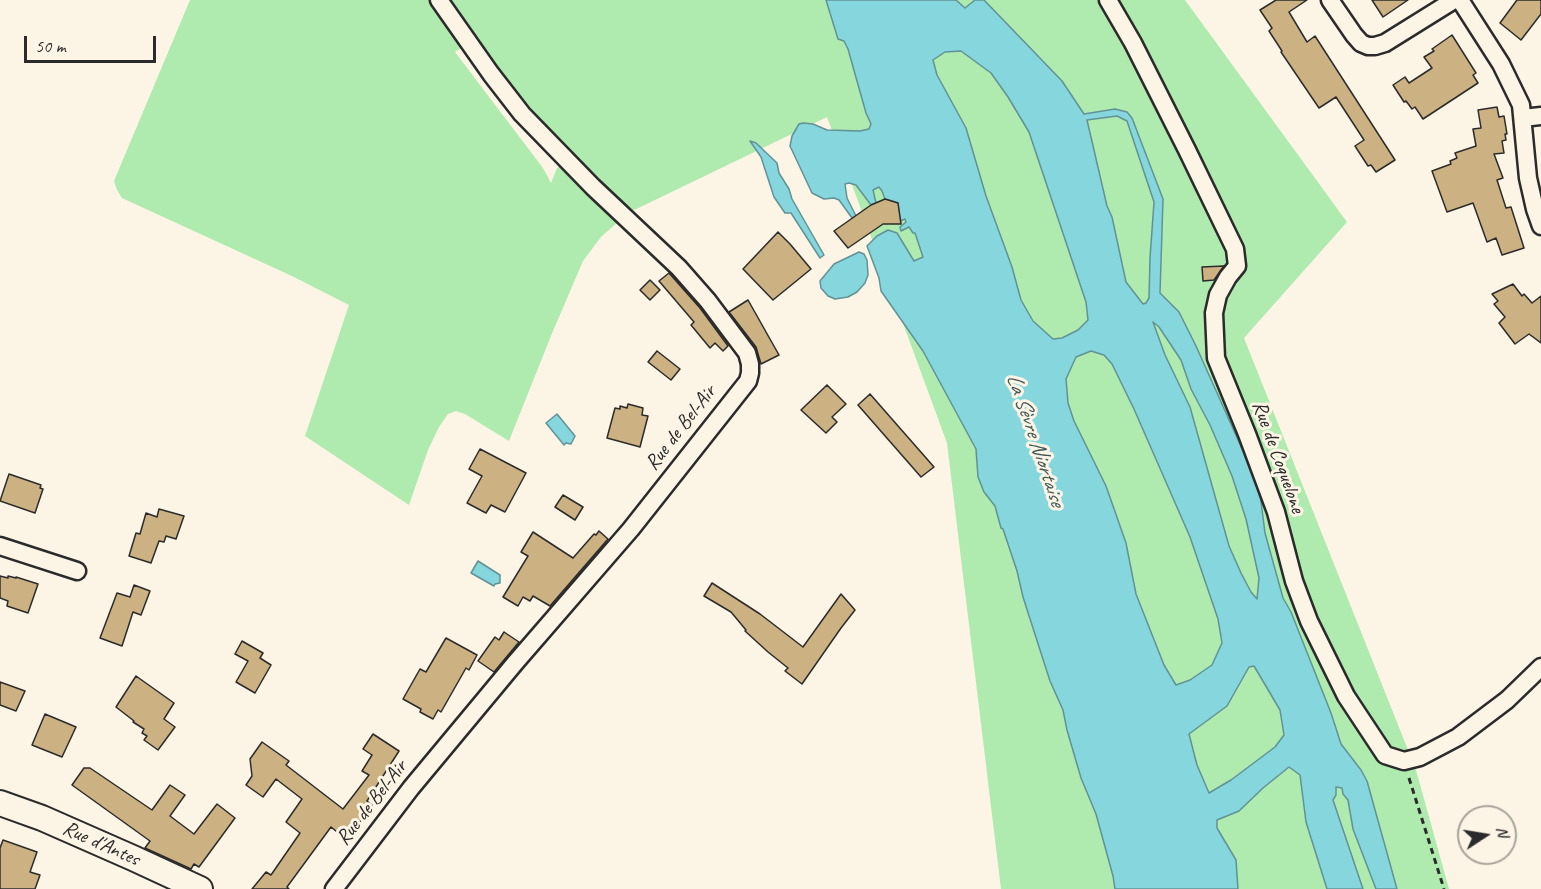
<!DOCTYPE html>
<html>
<head>
<meta charset="utf-8">
<style>
	body { margin:0 }
	#map { position:relative; width:1541px; height:889px; overflow:hidden; background:#fcf5e5; font-family:Caveat,sans-serif }
	canvas { display:block }
	.north { position:absolute; left:1457px; top:805px; width:60px; height:60px; box-sizing:border-box; background:#fcf5e5; border:2px solid #a8a49b; border-radius:50%; rotate:78deg; font-size:16px; font-weight:700; line-height:24px; text-align:center; color:#2b2b2b }
	.north::after { content:''; display:block; margin:auto; width:21px; height:27px; background:#2b2b2b; clip-path:polygon(50% 0,100% 100%,50% 72%,0 100%) }
	.scale { position:absolute; left:24px; top:36px; width:132px; height:27px; box-sizing:border-box; border:3px solid #2b2b2b; border-top:0; padding-left:8px; font-size:18px; line-height:21px; white-space:nowrap; color:#2b2b2b; -webkit-text-stroke:4px #fcf5e5; paint-order:stroke }
</style>
</head>
<body>
<div id="map">
<canvas width="1541" height="889"></canvas>
<div class="north">N</div>
<div class="scale">50 m</div>
</div>
<script>
const ctx = document.querySelector('canvas').getContext('2d');
ctx.lineJoin = 'round';
function paint(path, color) {
  ctx.fillStyle = color;
  ctx.fill(path, 'evenodd');
}
function poly(rows) {
  const path = new Path2D();
  for (const r of rows) {
    path.moveTo(r[0], r[1]);
    for (let i = 2; i < r.length; i += 2) path.lineTo(r[i], r[i + 1]);
  }
  return path;
}
function stroke(path, color, width, dash) {
  ctx.strokeStyle = color;
  ctx.lineWidth = width;
  ctx.lineCap = dash ? 'butt' : 'round';
  ctx.setLineDash(dash || []);
  ctx.stroke(path);
}
function label(font, color, halo, rows, align = 'center') {
  ctx.font = font + ' Caveat,sans-serif';
  ctx.lineWidth = 6;
  ctx.setLineDash([]);
  ctx.textBaseline = 'middle';
  ctx.strokeStyle = halo;
  ctx.fillStyle = color;
  for (const [text, x, y, turn = 0] of rows) {
    ctx.save();
    ctx.translate(x, y);
    ctx.rotate((+turn || 0) * Math.PI / 180);
    ctx.textAlign = isNaN(turn) ? turn : align;
    if (halo) ctx.strokeText(text, 0, 0);
    ctx.fillText(text, 0, 0);
    ctx.restore();
  }
}
paint(poly([
	[190,0,1185,0,1347,222,1244,338,1416,770,1449,889,1001,889,947,443,827,117,628,213,601,237,583,261,553,331,509,441,465,414,456,411,448,414,439,427,428,450,409,505,305,436,349,305,294,277,122,198,117,190,114,181],
	[474,40,512,87,574,157,557,168,551,183,543,168,455,52]
]), '#afeaae');
const water = poly([
	[826,0,956,0,965,8,975,0,984,0,1062,81,1084,114,1115,109,1127,112,1132,118,1163,199,1160,293,1179,312,1196,346,1243,451,1260,494,1265,533,1283,598,1291,612,1331,713,1341,744,1361,770,1367,781,1397,889,1376,889,1353,829,1348,800,1343,794,1342,788,1336,787,1336,795,1333,800,1363,889,1327,889,1306,822,1300,775,1289,767,1263,788,1239,811,1217,820,1217,828,1236,860,1238,889,1115,889,1113,876,1096,814,1081,778,1067,730,1063,710,1050,681,1023,597,1017,571,1003,529,1001,528,995,506,984,492,978,477,976,449,923,351,881,291,879,278,867,246,877,236,888,230,897,233,914,261,923,257,915,233,913,233,909,227,901,231,900,227,906,222,905,219,900,221,898,203,885,199,882,191,879,187,873,190,876,203,871,205,856,185,849,183,845,184,847,198,856,216,852,218,839,200,834,198,824,199,812,193,790,146,792,136,799,124,803,123,813,124,827,130,860,131,869,129,871,124,866,113,848,49,844,41,838,39,826,0],
	[961,51,991,73,1008,97,1029,132,1086,302,1088,320,1078,330,1062,338,1053,339,1033,321,1021,300,1012,267,986,196,966,128,937,75,933,60,945,52,961,51],
	[1117,116,1127,121,1154,202,1150,258,1149,298,1146,303,1143,304,1126,282,1112,217,1107,206,1087,120,1117,116],
	[1153,322,1159,327,1181,360,1191,389,1210,425,1232,476,1246,519,1259,578,1257,599,1251,592,1241,573,1229,546,1190,407,1165,355,1153,322],
	[1091,351,1104,355,1112,364,1134,409,1190,537,1218,619,1222,643,1212,665,1190,680,1176,685,1164,665,1136,594,1126,543,1106,486,1074,421,1068,403,1066,379,1076,357,1091,351],
	[1254,666,1280,710,1284,735,1275,747,1231,780,1209,793,1197,765,1189,734,1227,706,1249,667,1254,666],
	[750,141,756,143,777,163,779,173,789,189,792,199,824,255,820,258,791,213,785,213,774,197,761,157,750,141],
	[859,252,864,254,867,260,868,275,865,283,857,292,848,297,835,299,828,296,821,288,820,281,834,264,859,252],
	[557,414,575,436,571,444,566,443,564,445,546,423,557,414],
	[478,561,500,575,500,583,495,584,494,586,471,573,478,561]
]);
paint(water, '#85d6dd');
stroke(water, '#619296', 1.5);
const building = poly([
	[1276,0,1307,0,1289,12,1307,42,1315,36,1395,160,1376,172,1371,165,1368,166,1355,146,1364,140,1336,97,1319,108,1281,52,1282,51,1269,31,1272,28,1260,10,1276,0],
	[1372,0,1408,0,1383,17,1372,0],
	[1517,0,1541,0,1541,14,1521,40,1500,23,1517,0],
	[1452,35,1476,73,1473,75,1478,83,1423,119,1415,107,1412,109,1406,101,1404,102,1393,85,1405,77,1409,83,1432,68,1424,57,1434,51,1432,49,1452,35],
	[1497,107,1499,117,1504,116,1507,134,1505,134,1506,140,1502,141,1504,153,1494,154,1503,178,1497,180,1506,208,1511,207,1524,248,1502,255,1496,238,1487,242,1473,203,1447,212,1432,171,1451,164,1450,161,1457,158,1455,153,1476,146,1473,129,1481,128,1478,110,1497,107],
	[885,199,898,203,901,224,883,224,848,248,834,231,871,205,885,199],
	[778,232,790,244,811,269,773,300,743,269,778,232],
	[1224,266,1214,280,1203,281,1202,267,1224,266],
	[669,273,700,308,728,346,723,351,715,343,710,348,691,325,694,322,659,281,669,273],
	[650,280,660,290,650,300,640,290,650,280],
	[1513,284,1522,296,1524,294,1532,303,1541,296,1541,343,1529,334,1515,344,1499,323,1505,317,1494,304,1498,301,1492,294,1513,284],
	[748,300,779,355,761,364,756,347,729,312,748,300],
	[657,351,680,369,671,380,648,362,657,351],
	[827,385,846,404,832,417,837,422,826,433,801,410,827,385],
	[870,394,934,467,921,477,858,405,870,394],
	[628,404,643,408,642,415,648,416,640,447,607,438,615,408,620,409,620,406,627,408,628,404],
	[480,449,526,473,505,512,491,505,486,513,467,503,482,476,469,469,480,449],
	[9,474,41,485,40,488,43,489,35,513,0,501,9,474],
	[563,495,583,507,575,520,555,507,563,495],
	[159,509,184,516,176,539,166,536,164,542,159,541,151,563,129,556,136,533,140,534,146,513,157,517,159,509],
	[599,531,608,539,550,606,533,596,530,601,523,597,518,606,503,597,528,556,521,552,533,532,573,558,594,534,596,535,599,531],
	[0,576,8,578,8,576,16,578,16,577,38,584,28,613,7,606,8,601,0,598,0,576],
	[712,583,760,614,803,647,841,594,855,610,841,628,802,684,785,671,788,668,768,652,745,631,746,630,731,612,704,596,712,583],
	[134,585,150,591,141,615,133,612,122,646,100,638,117,593,130,597,134,585],
	[504,632,519,642,494,672,478,661,495,637,499,640,504,632],
	[446,638,477,655,469,670,466,668,441,712,438,710,433,719,420,712,421,709,403,699,420,669,426,672,446,638],
	[242,641,263,653,260,658,271,665,255,693,236,682,248,661,235,654,242,641],
	[136,676,174,703,164,719,175,727,158,750,144,740,147,736,142,733,144,729,133,722,134,721,116,707,136,676],
	[0,682,25,691,16,711,0,705,0,682],
	[45,714,76,727,62,757,32,745,45,714],
	[373,734,399,751,367,801,372,805,347,840,331,827,287,887,289,889,252,889,266,872,271,875,300,833,286,822,302,799,276,779,263,797,246,785,252,776,250,759,262,742,289,761,286,765,343,809,369,775,362,771,372,755,363,749,373,734],
	[84,768,90,768,152,810,170,785,185,795,170,816,194,834,217,804,235,818,199,867,194,864,191,869,145,848,150,841,72,785,84,768],
	[3,840,37,852,30,872,40,875,35,889,0,889,0,848,3,840]
]);
paint(building, '#ccb182');
stroke(building, '#2b2b2b', 1.5);
const street = poly([
	[1108,0,1133,43,1187,150,1235,249,1237,266,1228,277,1218,295,1214,313,1216,358,1247,434,1276,512,1294,581,1309,621,1346,696,1385,755,1404,761,1420,757,1458,737,1507,700,1541,667],
	[1330,0,1354,35,1361,43,1368,46,1375,46,1385,43,1454,0],
	[1460,0,1501,64,1521,105,1528,178,1535,209,1541,226],
	[1523,118,1541,116],
	[0,546,77,571],
	[334,889,411,788,515,663,631,529,748,381,750,373,750,364,747,353,708,301,679,268,593,187,522,114,491,74,439,0]
]);
const secondary = poly([
	[0,803,42,818,133,858,200,889]
]);
stroke(street, '#2b2b2b', 21);
stroke(secondary, '#2b2b2b', 28);
stroke(poly([
	[1409,778,1444,889]
]), '#2b2b2b', 3, [6, 4.5]);
stroke(street, '#fcf5e5', 16);
stroke(secondary, '#fcf5e5', 24);
label('21px', '#2b2b2b', '#fcf5e5', [
	["Rue de Bel-Air",681,428,-52],
	["Rue de Coquelone",1278,457,70],
	["Rue de Bel-Air",372,803,-52],
	["Rue d'Antes",101,844,24]
]);
label('italic 22px', '#425658', '#fcf5e5', [
	["La Sèvre Niortaise",1035,440,71]
]);
</script>
</body>
</html>
